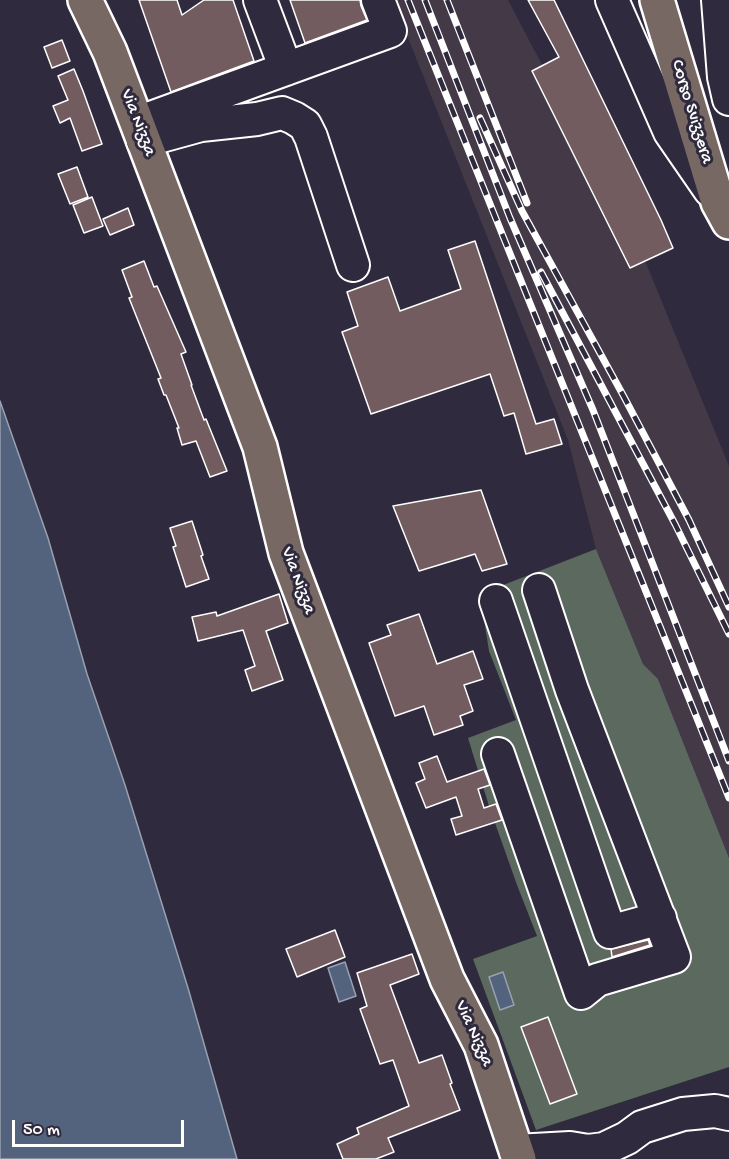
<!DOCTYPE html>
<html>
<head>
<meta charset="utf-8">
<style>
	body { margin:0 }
	#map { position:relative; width:729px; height:1159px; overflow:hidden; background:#2f2a3d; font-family:"Gochi Hand",sans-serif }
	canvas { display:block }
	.scale { position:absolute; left:12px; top:1120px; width:172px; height:27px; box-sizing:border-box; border:3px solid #fff; border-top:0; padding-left:8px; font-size:18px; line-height:21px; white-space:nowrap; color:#fff; -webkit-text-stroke:4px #2f2a3d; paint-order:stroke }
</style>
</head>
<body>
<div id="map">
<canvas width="729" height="1159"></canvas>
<div class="scale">50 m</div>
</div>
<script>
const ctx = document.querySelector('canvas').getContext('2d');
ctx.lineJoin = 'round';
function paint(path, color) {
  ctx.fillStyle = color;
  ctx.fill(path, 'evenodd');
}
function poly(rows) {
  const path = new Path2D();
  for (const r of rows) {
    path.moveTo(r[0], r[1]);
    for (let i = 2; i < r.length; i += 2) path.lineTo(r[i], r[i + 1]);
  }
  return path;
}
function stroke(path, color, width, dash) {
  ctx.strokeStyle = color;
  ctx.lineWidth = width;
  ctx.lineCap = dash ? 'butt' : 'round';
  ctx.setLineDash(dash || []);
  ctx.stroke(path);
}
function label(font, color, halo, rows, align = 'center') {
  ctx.font = font + ' "Gochi Hand",sans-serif';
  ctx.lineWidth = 6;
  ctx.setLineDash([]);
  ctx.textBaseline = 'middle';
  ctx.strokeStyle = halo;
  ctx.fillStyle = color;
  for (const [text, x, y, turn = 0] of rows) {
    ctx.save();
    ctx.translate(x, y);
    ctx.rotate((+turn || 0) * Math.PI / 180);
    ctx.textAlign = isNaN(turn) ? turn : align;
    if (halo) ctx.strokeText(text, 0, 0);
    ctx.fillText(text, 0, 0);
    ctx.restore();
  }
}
paint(poly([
	[393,0,508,0,646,263,729,466,729,858,658,679,643,664,596,549,568,440]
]), '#433947');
paint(poly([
	[596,549,643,664,658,679,729,858,729,1067,536,1130,473,959,537,936,517,885,489,806,468,738,516,720,489,651,480,594]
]), '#5b695f');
const water = poly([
	[0,401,48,538,87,674,125,785,188,988,237,1159,0,1159,0,401],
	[345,962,356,996,339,1002,328,968,345,962],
	[503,972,514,1005,500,1010,489,977,503,972]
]);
paint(water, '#53637d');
stroke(water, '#98a1b1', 1.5);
const building = poly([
	[139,0,177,0,182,15,204,0,233,0,254,61,171,92,139,0],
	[290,0,360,0,361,6,367,20,305,43,290,0],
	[528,0,554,0,661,220,673,248,630,268,532,71,559,57,528,0],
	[62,40,70,61,52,68,44,47,62,40],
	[74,69,83,91,102,144,82,151,70,118,60,123,53,106,68,100,58,76,74,69],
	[77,167,88,197,70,204,58,174,77,167],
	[92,197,103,226,84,233,73,205,92,197],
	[128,208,134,225,110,235,103,219,128,208],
	[475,241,536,424,554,419,562,444,526,454,514,413,504,416,490,374,371,414,342,332,358,326,347,292,388,277,400,311,461,289,448,250,475,241],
	[144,261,154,287,157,286,186,352,181,354,192,385,191,385,204,420,206,419,227,471,210,477,196,441,182,445,177,428,179,428,166,395,164,395,158,379,161,378,129,298,132,297,122,270,144,261],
	[481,490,507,564,482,571,475,554,419,571,393,506,481,490],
	[192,521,203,555,201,556,209,579,186,587,173,547,176,546,170,528,192,521],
	[279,594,288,623,266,631,283,680,252,691,245,670,255,666,243,630,198,641,192,617,216,612,217,616,279,594],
	[419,614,437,664,473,651,483,679,464,685,473,711,460,716,463,725,434,735,424,706,395,716,369,643,391,635,387,625,419,614],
	[437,756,447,782,484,769,490,785,478,789,484,808,496,804,502,820,456,835,451,819,462,816,456,797,426,808,416,783,425,779,419,763,437,756],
	[335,930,345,957,297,977,286,949,335,930],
	[648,940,650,945,612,957,611,949,648,940],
	[412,954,419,974,390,985,419,1063,442,1055,452,1083,450,1084,460,1110,388,1138,394,1152,376,1159,343,1159,337,1144,359,1134,357,1128,409,1106,393,1060,380,1064,360,1009,367,1006,357,973,412,954],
	[548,1017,577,1094,550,1104,521,1027,548,1017]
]);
paint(building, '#725c5f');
stroke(building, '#fff', 1.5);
const minor = poly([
	[260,0,286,69],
	[612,0,670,132,710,190],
	[718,0,724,77,729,99],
	[140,122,390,31,378,0],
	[143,141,201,125,257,119,282,113,294,118,305,125,311,137,353,265],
	[496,601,610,932,660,918],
	[498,754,581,993,597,980,674,957,572,690,539,590],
	[516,1151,570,1148,588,1151,604,1149,627,1138,642,1127,683,1114,715,1111,729,1114]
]);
const major = poly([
	[85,0,110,52,260,447,286,553,447,979,481,1045,519,1159],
	[657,0,718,202,729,222]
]);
stroke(minor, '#fff', 36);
stroke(major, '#fff', 38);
stroke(minor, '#2f2a3d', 32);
stroke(major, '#776864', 33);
const rail = poly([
	[408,0,729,798],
	[425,0,510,218,593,410,729,761],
	[447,0,527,203],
	[480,118,522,211,623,395,689,520,729,607],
	[541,272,675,524,729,634]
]);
stroke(rail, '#fff', 7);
stroke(rail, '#2f2a3d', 4.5, [14]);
label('18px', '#fff', '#2f2a3d', [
	["Corso Svizzera",691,112,73],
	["Via Nizza",137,123,69],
	["Via Nizza",297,581,70],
	["Via Nizza",473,1034,66]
]);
</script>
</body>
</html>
